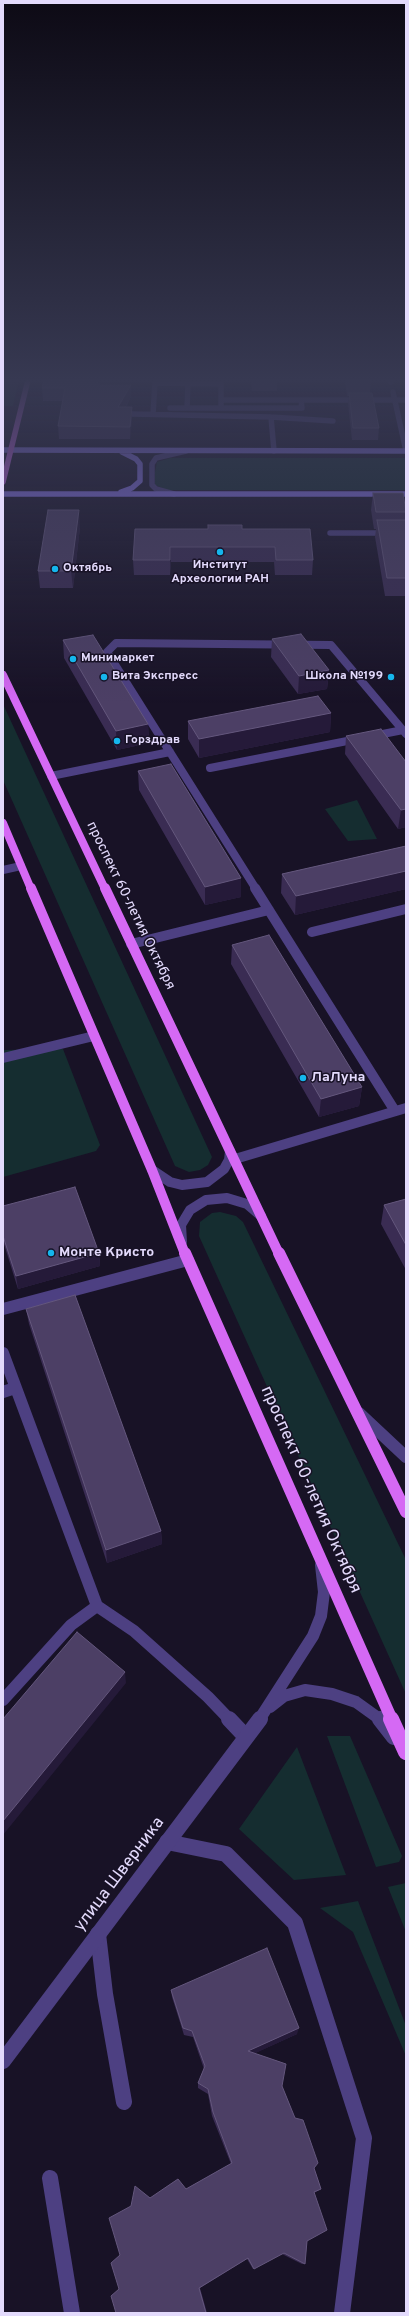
<!DOCTYPE html>
<html>
<head>
<meta charset="utf-8">
<style>
	body { margin:0 }
	#map { position:relative; width:409px; height:2316px; overflow:hidden; background:#181226; font-family:Overpass,sans-serif }
	canvas { display:block }
	.frame { position:absolute; inset:0; border:4px solid #e3dafc; pointer-events:none }
</style>
</head>
<body>
<div id="map">
<canvas width="409" height="2316"></canvas>
<div class="frame"></div>
</div>
<script>
const ctx = document.querySelector('canvas').getContext('2d');
ctx.lineJoin = 'round';
function paint(path, color) {
  ctx.fillStyle = color;
  ctx.fill(path, 'evenodd');
}
function poly(rows) {
  const path = new Path2D();
  for (const r of rows) {
    path.moveTo(r[0], r[1]);
    for (let i = 2; i < r.length; i += 2) path.lineTo(r[i], r[i + 1]);
  }
  return path;
}
function stroke(path, color, width, dash) {
  ctx.strokeStyle = color;
  ctx.lineWidth = width;
  ctx.lineCap = dash ? 'butt' : 'round';
  ctx.setLineDash(dash || []);
  ctx.stroke(path);
}
function label(font, color, halo, rows, align = 'center') {
  ctx.font = font + ' Overpass,sans-serif';
  ctx.lineWidth = 3;
  ctx.setLineDash([]);
  ctx.textBaseline = 'middle';
  ctx.strokeStyle = halo;
  ctx.fillStyle = color;
  for (const [text, x, y, turn = 0] of rows) {
    ctx.save();
    ctx.translate(x, y);
    ctx.rotate((+turn || 0) * Math.PI / 180);
    ctx.textAlign = isNaN(turn) ? turn : align;
    if (halo) ctx.strokeText(text, 0, 0);
    ctx.fillText(text, 0, 0);
    ctx.restore();
  }
}
paint(poly([
	[3,380,19,380,13,406,3,406],
	[170,458,406,458,406,490,167,490,155,485,155,472,157,462],
	[3,704,212,1157,208,1165,200,1170,189,1172,175,1166,3,780],
	[357,800,377,839,348,841,325,809],
	[63,1049,100,1145,96,1151,3,1177,3,1050],
	[220,1212,236,1216,243,1222,406,1560,406,1694,199,1236,200,1222,212,1213],
	[327,1736,350,1736,402,1856,399,1862,376,1867],
	[297,1747,346,1875,294,1880,239,1829],
	[406,1883,406,1932,388,1887],
	[358,1901,406,2026,406,2056,353,1932,320,1908]
]), '#152d30');
stroke(poly([
	[391,380,391,382],
	[393,392,406,451],
	[221,400,406,400],
	[170,408,302,408,301,400],
	[187,408,188,383],
	[132,414,271,417,333,421],
	[153,414,155,383,221,384,221,405],
	[271,417,274,451],
	[330,533,406,533]
]), '#4d4082', 5.5);
stroke(poly([
	[210,768,403,730],
	[51,776,170,752],
	[3,870,21,866],
	[256,889,107,652,116,643,331,645,406,734]
]), '#4d4082', 8);
stroke(poly([
	[255,888,395,1111],
	[312,932,406,909],
	[131,944,269,910],
	[3,1058,94,1036],
	[235,1159,406,1108]
]), '#4d4082', 10);
stroke(poly([
	[3,1309,188,1260],
	[3,1353,97,1606,134,1631,208,1697,230,1720],
	[3,1392,15,1388],
	[3,1700,71,1625,97,1606]
]), '#4d4082', 12);
stroke(poly([
	[229,1719,246,1737],
	[167,1842,226,1854,295,1923,364,2138,342,2313],
	[98,1934,105,1994,124,2102],
	[50,2178,72,2313]
]), '#4d4082', 16);
stroke(poly([
	[174,494,156,489,152,485,152,464,156,458,186,451]
]), '#4d4082', 5.5);
stroke(poly([
	[152,1170,170,1182,182,1185,207,1182,224,1169,229,1160,230,1151],
	[182,1242,181,1225,190,1210,206,1200,227,1198,247,1204,261,1216]
]), '#4d4082', 10);
stroke(poly([
	[359,1413,406,1457],
	[270,1707,284,1696,305,1690,332,1694,356,1702,381,1720],
	[259,1720,313,1636,321,1616,324,1592,321,1565]
]), '#4d4082', 12);
stroke(poly([
	[380,1719,394,1737],
	[3,2061,260,1719]
]), '#4d4082', 16);
stroke(poly([
	[3,450,406,451],
	[121,492,132,488,140,481,140,464,136,459,122,452],
	[3,494,406,494]
]), '#8f78f5', 5.5);
stroke(poly([
	[3,482,28,380]
]), '#d569f4', 5.5);
stroke(poly([
	[3,675,105,889],
	[3,823,31,889]
]), '#d569f4', 8);
stroke(poly([
	[31,888,152,1170,185,1254],
	[105,888,279,1254]
]), '#d569f4', 10);
stroke(poly([
	[185,1253,392,1720],
	[279,1253,406,1512]
]), '#d569f4', 12);
stroke(poly([
	[391,1719,406,1752]
]), '#d569f4', 16);
paint(poly([
	[100,380,100,385,131,397,126,407,132,419,130,439,59,439,58,426,63,401,43,401,42,388],
	[251,380,277,380,277,391,252,391],
	[345,380,371,380,370,393,379,428,378,440,352,440,348,404,349,396,347,396],
	[373,493,406,509,406,596,385,596,375,537,376,529,374,529,371,510],
	[80,527,73,588,40,588,38,571],
	[135,529,242,529,313,560,312,575,275,575,274,562,171,562,170,575,134,575,133,560],
	[272,639,329,670,327,689,298,694,271,657],
	[63,640,148,724,149,743,117,750,64,658],
	[331,713,330,732,199,758,188,739,188,721],
	[346,736,406,762,406,827,398,829,345,754],
	[138,771,241,897,205,905,139,790],
	[406,846,406,889,295,915,281,893,282,874],
	[232,945,362,1087,359,1106,319,1117,231,964],
	[406,1199,406,1270,381,1224,384,1205],
	[3,1206,99,1253,100,1266,18,1289,3,1241],
	[26,1309,161,1531,162,1544,107,1563,29,1324],
	[171,1990,297,2034,255,2053,282,2086,314,2168,321,2189,314,2193,307,2241,305,2264,302,2264,282,2254,254,2269,253,2269,247,2259,200,2288,207,2313,116,2313,119,2289,120,2255,150,2198,186,2189,231,2164,212,2116,208,2094,198,2088,198,2083,204,2069,193,2037,184,2035,172,1997]
]), '#3a2c53');
paint(poly([
	[98,380,100,380,98,397,97,385],
	[131,385,131,397,118,419,118,407],
	[132,407,132,419,130,439,130,427],
	[79,510,80,527,73,588,71,571],
	[170,547,171,562,170,575],
	[329,670,327,689,298,694,299,676],
	[331,713,330,732,199,758,199,739],
	[148,724,149,743,117,750,116,731],
	[406,809,406,827,398,829,401,810],
	[406,871,406,889,295,915,296,896],
	[241,878,241,897,205,905,205,887],
	[362,1087,359,1106,319,1117,321,1099],
	[99,1253,100,1266,18,1289,16,1276],
	[161,1531,162,1544,107,1563,106,1550],
	[125,1672,126,1683,3,1835,3,1821],
	[299,2028,297,2034,247,2057,248,2051]
]), '#251a39');
const building = poly([
	[44,380,98,380,97,385,131,385,118,407,132,407,130,427,58,426,65,388,42,388,44,380],
	[349,393,372,393,379,428,353,428,349,393],
	[373,493,403,493,406,512,376,512,373,493],
	[48,510,79,510,71,571,38,571,48,510],
	[377,520,406,520,406,578,387,578,377,520],
	[208,525,242,525,242,529,310,529,313,560,276,560,275,547,170,547,170,560,133,560,135,529,208,529,208,525],
	[301,634,329,670,299,676,272,639,301,634],
	[93,635,148,724,116,731,63,640,93,635],
	[318,696,331,713,199,739,188,721,318,696],
	[381,729,406,762,406,809,401,810,346,736,381,729],
	[171,764,241,878,205,887,138,771,171,764],
	[406,846,406,871,296,896,282,874,406,846],
	[269,935,362,1087,321,1099,232,945,269,935],
	[75,1187,99,1253,16,1276,3,1236,3,1206,75,1187],
	[406,1199,406,1245,384,1205,406,1199],
	[75,1295,161,1531,106,1550,26,1309,75,1295],
	[77,1632,125,1672,3,1821,3,1719,77,1632],
	[267,1948,299,2028,248,2051,286,2064,282,2086,295,2118,303,2120,318,2163,314,2168,321,2189,314,2192,327,2230,307,2241,305,2264,284,2253,254,2269,248,2258,199,2288,206,2313,116,2313,111,2296,119,2289,111,2263,120,2255,109,2218,131,2206,135,2186,150,2198,178,2179,186,2189,232,2163,213,2112,208,2089,198,2083,205,2066,192,2031,183,2028,171,1990,267,1948]
]);
paint(building, '#4c3f65');
stroke(building, '#64577d', 1);
const sky = ctx.createLinearGradient(0, 0, 0, 704);
sky.addColorStop(0, '#0d0a15');
sky.addColorStop(0.54, '#373952');
sky.addColorStop(1, '#37395200');
ctx.fillStyle = sky;
ctx.fillRect(0, 0, 409, 704);
for (const [x, y, r, color] of [
	[220,552,4,"#15b6ed"],
	[55,569,4,"#15b6ed"],
	[73,659,4,"#15b6ed"],
	[104,677,4,"#15b6ed"],
	[391,677,4,"#15b6ed"],
	[117,741,4,"#15b6ed"],
	[303,1078,4,"#15b6ed"],
	[51,1253,4,"#15b6ed"]
]) {
  const dot = new Path2D();
  dot.arc(x, y, r, 0, 2 * Math.PI);
  ctx.fillStyle = color;
  ctx.fill(dot);
  stroke(dot, '#181226', 1.5);
}
label('bold 12px', '#e3dafc', '#181226', [
	["Институт",220,566,"center"],
	["Археологии РАН",220,580,"center"],
	["Октябрь",63,569],
	["Минимаркет",81,659],
	["Вита Экспресс",112,677],
	["Школа №199",383,677,"right"],
	["Горздрав",125,741]
], 'left');
label('14px', '#e3dafc', '#181226', [
	["проспект 60-летия Октября",130,906,64]
]);
label('bold 14px', '#e3dafc', '#181226', [
	["ЛаЛуна",311,1078],
	["Монте Кристо",59,1253]
], 'left');
label('17px', '#e3dafc', '#181226', [
	["проспект 60-летия Октября",310,1490,66],
	["улица Шверника",120,1875,-53]
]);
</script>
</body>
</html>
